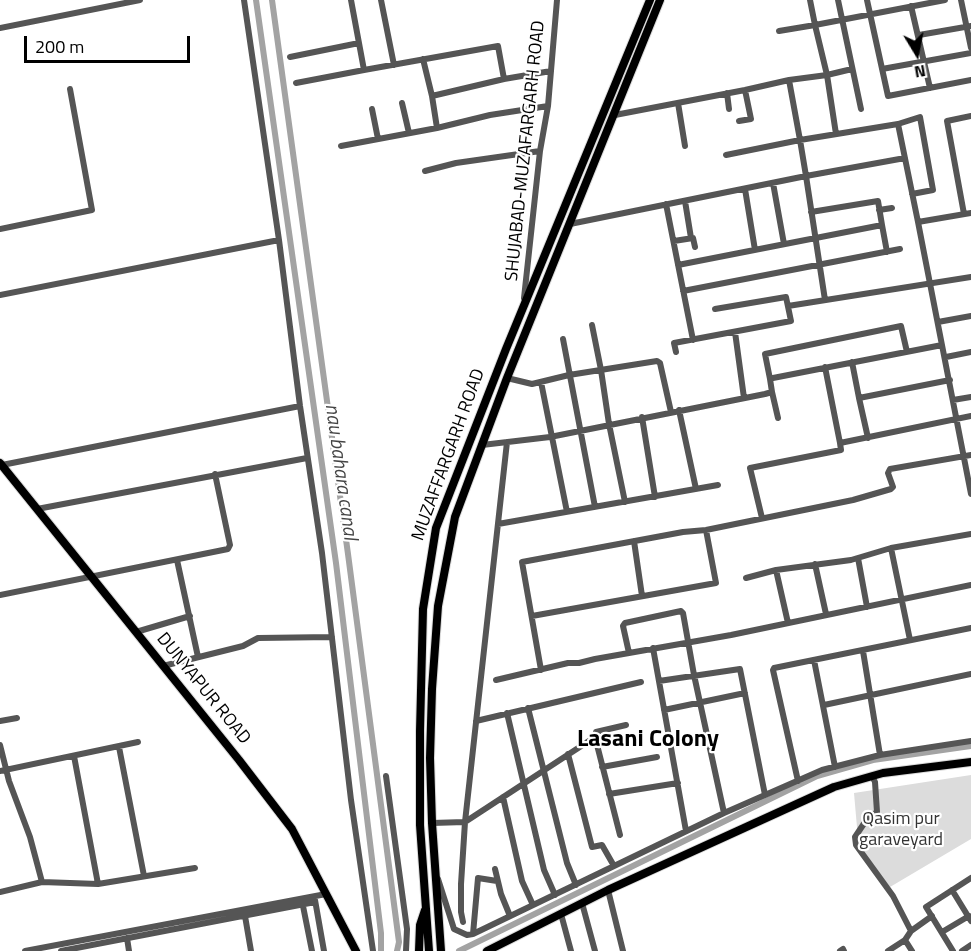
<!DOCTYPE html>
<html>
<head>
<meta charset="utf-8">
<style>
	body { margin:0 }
	#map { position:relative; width:971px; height:951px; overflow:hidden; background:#fff; font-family:"Titillium Web",sans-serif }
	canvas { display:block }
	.north { position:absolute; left:887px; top:24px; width:60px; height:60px; -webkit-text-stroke:4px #fff; paint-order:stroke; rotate:170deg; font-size:16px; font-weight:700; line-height:24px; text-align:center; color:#000 }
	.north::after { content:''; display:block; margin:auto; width:21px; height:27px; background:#000; clip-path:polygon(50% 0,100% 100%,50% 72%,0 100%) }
	.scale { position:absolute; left:24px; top:36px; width:166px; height:27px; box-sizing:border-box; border:3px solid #000; border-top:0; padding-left:8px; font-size:18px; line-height:21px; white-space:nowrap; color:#000; -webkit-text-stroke:4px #fff; paint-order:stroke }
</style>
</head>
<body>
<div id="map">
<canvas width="971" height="951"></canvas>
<div class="north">N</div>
<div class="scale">200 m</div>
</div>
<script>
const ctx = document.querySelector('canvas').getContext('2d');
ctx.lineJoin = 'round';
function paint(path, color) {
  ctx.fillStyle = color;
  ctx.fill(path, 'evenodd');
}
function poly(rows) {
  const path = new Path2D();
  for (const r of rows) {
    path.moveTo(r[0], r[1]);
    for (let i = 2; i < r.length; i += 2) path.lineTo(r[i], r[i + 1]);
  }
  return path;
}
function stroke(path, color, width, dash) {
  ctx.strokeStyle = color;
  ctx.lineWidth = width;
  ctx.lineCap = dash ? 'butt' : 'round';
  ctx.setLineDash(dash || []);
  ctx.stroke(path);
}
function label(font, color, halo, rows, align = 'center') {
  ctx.font = font + ' "Titillium Web",sans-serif';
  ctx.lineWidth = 4.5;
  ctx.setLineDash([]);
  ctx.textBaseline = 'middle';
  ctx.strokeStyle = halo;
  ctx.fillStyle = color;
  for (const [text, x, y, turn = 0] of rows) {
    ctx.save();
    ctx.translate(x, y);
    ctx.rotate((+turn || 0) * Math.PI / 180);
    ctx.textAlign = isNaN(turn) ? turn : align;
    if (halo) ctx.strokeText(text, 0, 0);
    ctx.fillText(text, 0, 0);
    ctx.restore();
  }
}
paint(poly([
	[971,775,971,839,890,887,859,850,854,793]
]), '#dcdcdc');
stroke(poly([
	[256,0,336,563,381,933,381,951],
	[272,0,348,554,399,942,397,951],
	[459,951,817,776,873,760,971,746]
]), '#a3a3a3', 6);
const major = poly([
	[0,463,239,760,292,829,356,951],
	[419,951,420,925,425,910],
	[429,951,420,825,420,731,423,609,436,528,506,349,650,0],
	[441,951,432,823,430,758,432,689,438,606,455,517,507,378,660,0],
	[487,951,608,890,834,787,883,773,971,762]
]);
stroke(major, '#dbdbdb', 10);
stroke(poly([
	[244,0,279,240,300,406,322,553,351,800,373,951],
	[381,0,394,65],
	[810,0,815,25,945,0],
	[838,0,861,109],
	[867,0,888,96,971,80],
	[961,0,971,48],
	[911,6,930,88],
	[0,28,140,0],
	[779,31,815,25,827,75,836,134],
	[919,35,971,26],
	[290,57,359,43],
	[423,59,432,96,504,79],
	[882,69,971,53],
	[364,70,498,46,504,79,551,71],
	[296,83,364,70,351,0],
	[727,93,729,109],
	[432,96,437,128,490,115,548,106],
	[402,103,409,133],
	[678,103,685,146],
	[372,109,378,139],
	[615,115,745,90,789,80],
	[739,121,751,119,745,90],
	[898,124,920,117,933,190,912,194],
	[341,146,437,128],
	[726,155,800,140,789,80,827,75,852,69],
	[905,158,806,176,800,140,898,124,918,222,971,213],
	[425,171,456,163,540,151],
	[773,183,784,244],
	[745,189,755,250],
	[685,201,691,238],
	[666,204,693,340],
	[879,210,892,208],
	[811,212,878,201,882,225],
	[964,214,947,121,971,116],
	[918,222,971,494],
	[570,224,806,176,825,300],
	[0,229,92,210,70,89],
	[674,241,693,238,695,247],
	[678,265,882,225,887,252],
	[683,291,900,249],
	[0,295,279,240],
	[524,298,540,151,548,106,557,0],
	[788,306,971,277],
	[938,322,971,316],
	[592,325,601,370,609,424,625,502],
	[735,332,744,398],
	[563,339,595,507],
	[676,352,674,343,791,321,786,297,715,309],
	[946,357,971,352],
	[852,362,859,398,950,380],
	[825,367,840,443],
	[507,378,532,384,569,375,657,361,660,363,671,412],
	[770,379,765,354,901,326,907,352],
	[541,382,567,512],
	[772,392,778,418],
	[859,398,868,438],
	[953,400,971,397],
	[679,410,696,489],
	[642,417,655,497],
	[482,445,550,437,765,394,772,392,770,379,773,378,942,345],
	[2,465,300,406],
	[37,509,307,458],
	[762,518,750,468,841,450,840,443,971,416],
	[498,524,718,485],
	[634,541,642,596],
	[891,548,910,640],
	[858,558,867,607],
	[177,560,198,657],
	[815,564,826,614],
	[776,570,788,623],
	[746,578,776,570,851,560,891,548,971,534],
	[0,595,228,549,230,545,215,474],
	[532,616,716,583,706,530],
	[136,632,190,616],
	[653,648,686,831],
	[863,651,880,755],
	[629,653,623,626,625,623,681,611,683,613,694,675,724,813],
	[814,660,835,767],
	[163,666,243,646,258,638,332,637],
	[541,670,522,562,683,532,706,530,853,500,891,489,893,487,888,473,890,469,971,455],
	[496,680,568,663,579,663,595,659,731,635,971,585],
	[659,681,740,669,765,795],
	[824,705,971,674],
	[528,708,567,863,576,885],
	[664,710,745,693],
	[507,713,544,870,555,895],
	[0,721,17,718],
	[476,721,641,682],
	[595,737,620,835],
	[0,745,9,781,30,837,42,882],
	[119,747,144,876],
	[568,754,592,847,602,845,614,866],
	[74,756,98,884],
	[602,767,657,757],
	[0,771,138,742],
	[386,776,407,929,406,951],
	[872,776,875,782,877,812,867,819,855,837,856,845,893,896,911,931],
	[798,781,773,670,774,668,971,628],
	[609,794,678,783],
	[503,797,522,881,533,905],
	[432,823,465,822,595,737,596,732,626,725],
	[495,869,501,894,510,916],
	[438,879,454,929,467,935,473,934,724,813,822,770,880,755,971,741],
	[608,890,623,951],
	[952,890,971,921],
	[0,892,42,882,98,884,195,868],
	[315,900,324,951],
	[302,901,312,951],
	[582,903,595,951],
	[561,914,571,951],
	[245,916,251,951],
	[463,922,461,912,461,884,465,822,507,442],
	[942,932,969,916],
	[473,934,478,878,497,881],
	[127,938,129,951],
	[905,940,912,951],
	[25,951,326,894],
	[61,951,315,902],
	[840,951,843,949,844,951],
	[888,951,905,940,911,931,932,916],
	[953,951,926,907,971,878],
	[962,951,971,945]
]), '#555', 6);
stroke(major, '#000', 8);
label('18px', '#000', '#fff', [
	["SHUJABAD-MUZAFARGARH ROAD",526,151,-84],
	["MUZAFFARGARH ROAD",449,455,-70],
	["DUNYAPUR ROAD",203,689,51]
]);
label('18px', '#333', '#fff', [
	["Qasim pur",901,820],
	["garaveyard",901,841]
]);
label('italic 20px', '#444', '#fff', [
	["nau bahara canal",340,472,82]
]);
label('bold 24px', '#000', '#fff', [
	["Lasani Colony",648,740]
]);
</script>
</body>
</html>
